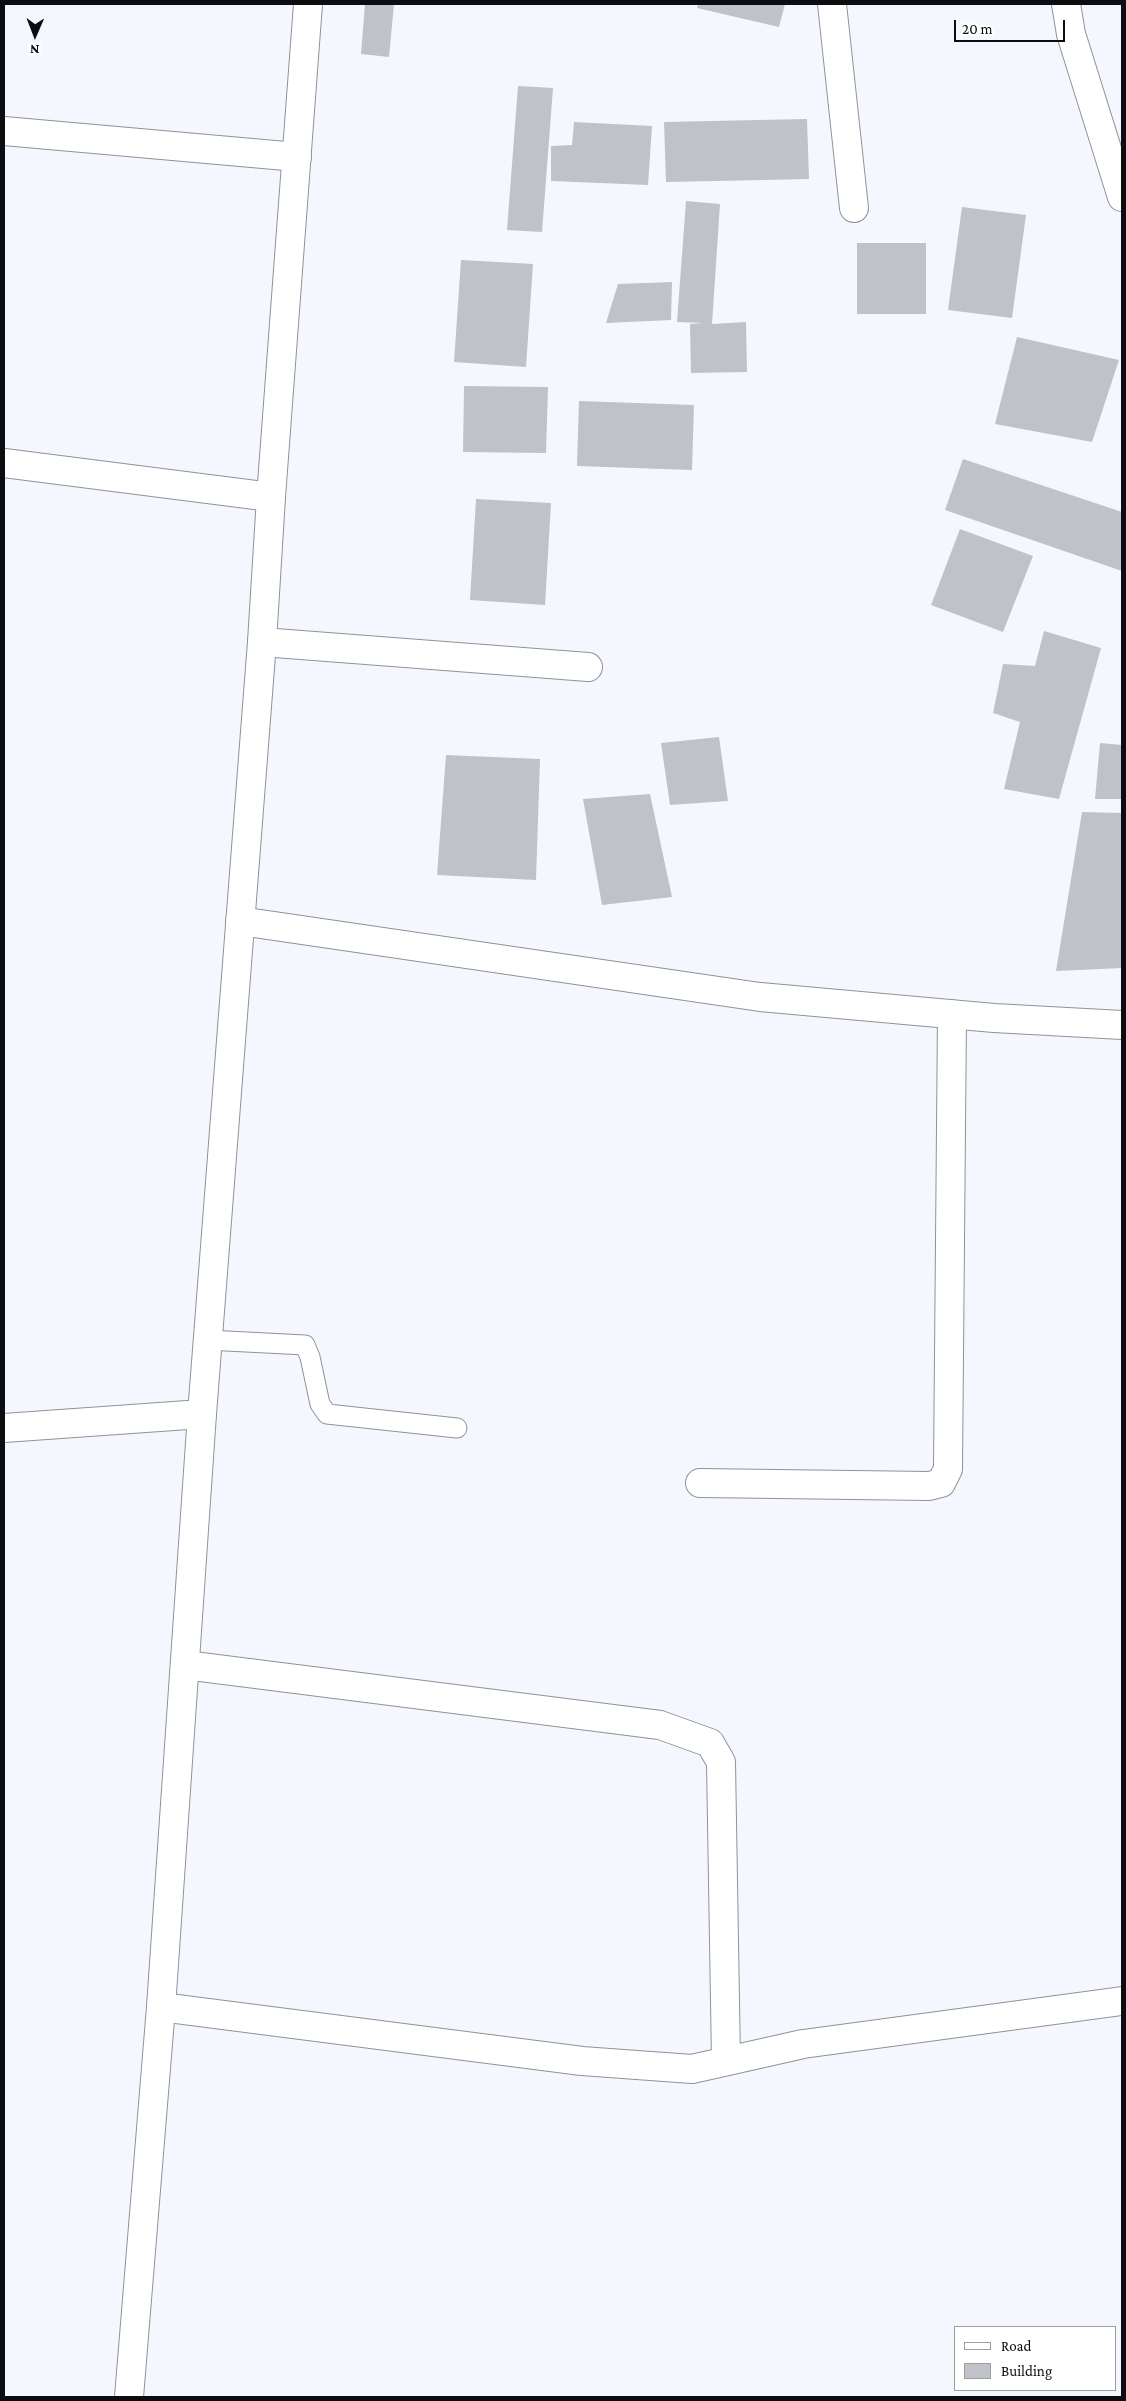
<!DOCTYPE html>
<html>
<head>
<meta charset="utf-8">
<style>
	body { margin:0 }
	#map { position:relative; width:1126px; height:2401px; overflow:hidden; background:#f5f7fe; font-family:"Crimson Pro",serif }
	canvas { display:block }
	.frame { position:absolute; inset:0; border:5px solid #0c0d10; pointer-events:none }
	.legend { position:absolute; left:954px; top:2326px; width:162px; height:65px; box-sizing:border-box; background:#fff; border:1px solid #9e9e9f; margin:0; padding:6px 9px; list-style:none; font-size:15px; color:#0c0d10 }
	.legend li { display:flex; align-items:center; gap:10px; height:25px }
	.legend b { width:25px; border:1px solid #9e9e9f }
	.north { position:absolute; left:10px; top:10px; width:50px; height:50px; -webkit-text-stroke:4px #fff; paint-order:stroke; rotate:181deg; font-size:14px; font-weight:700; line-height:20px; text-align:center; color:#0c0d10 }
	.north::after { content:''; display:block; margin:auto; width:18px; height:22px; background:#0c0d10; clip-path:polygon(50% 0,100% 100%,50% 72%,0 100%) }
	.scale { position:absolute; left:954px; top:20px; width:111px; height:22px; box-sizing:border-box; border:2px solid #0c0d10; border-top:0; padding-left:6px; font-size:15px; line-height:18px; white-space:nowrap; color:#0c0d10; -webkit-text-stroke:4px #fff; paint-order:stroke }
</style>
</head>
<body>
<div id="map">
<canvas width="1126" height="2401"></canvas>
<div class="frame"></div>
<ul class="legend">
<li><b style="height:6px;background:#fff"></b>Road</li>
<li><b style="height:14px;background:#bfc2c9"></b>Building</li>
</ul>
<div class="north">N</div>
<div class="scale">20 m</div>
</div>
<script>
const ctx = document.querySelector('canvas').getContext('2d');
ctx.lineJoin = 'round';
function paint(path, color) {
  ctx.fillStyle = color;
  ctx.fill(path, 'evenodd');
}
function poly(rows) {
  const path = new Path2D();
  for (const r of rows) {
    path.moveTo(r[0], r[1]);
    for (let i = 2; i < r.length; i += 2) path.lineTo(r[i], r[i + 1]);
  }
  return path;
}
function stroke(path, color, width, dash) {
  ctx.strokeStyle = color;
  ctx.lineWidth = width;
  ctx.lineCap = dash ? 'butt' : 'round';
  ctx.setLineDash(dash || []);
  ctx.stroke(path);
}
paint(poly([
	[365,4,394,4,389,57,361,54],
	[698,4,785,4,779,27,697,8],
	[518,86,553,88,542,232,507,230],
	[807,119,809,179,666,182,664,122],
	[574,122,652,126,648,185,551,181,551,146,572,145],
	[686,201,720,204,712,324,746,322,747,372,691,373,690,324,703,323,677,322],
	[962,207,1026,215,1012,318,948,310],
	[857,243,926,243,926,314,857,314],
	[461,260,533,264,526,367,454,362],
	[672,282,671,320,606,323,618,284],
	[1017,337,1119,360,1092,442,995,424],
	[464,386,548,387,546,453,463,452],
	[579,401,694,405,692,470,577,466],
	[963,459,1122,512,1122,571,945,510],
	[476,499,551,503,545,605,470,600],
	[960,529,1033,556,1003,632,931,605],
	[1044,631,1101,648,1059,799,1004,789,1020,722,993,713,1003,664,1035,666],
	[719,737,728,801,670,805,661,743],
	[1100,743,1122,745,1122,799,1095,799],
	[446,755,540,759,536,880,437,875],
	[650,794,672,897,602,905,583,799],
	[1082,812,1122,813,1122,968,1056,971]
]), '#bfc2c9');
const service = poly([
	[207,1340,305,1345,310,1357,320,1404,327,1414,457,1428]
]);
const minor = poly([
	[832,4,854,208],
	[1066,4,1071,34,1122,197],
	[4,131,297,157],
	[4,463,271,497],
	[262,642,588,667],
	[240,921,760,997,994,1018,1122,1025],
	[4,1428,202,1414],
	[700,1483,929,1486,941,1483,948,1469,952,1014],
	[185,1665,660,1725,710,1743,721,1762,726,2061],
	[161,2007,582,2061,692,2069,803,2044,1122,2001]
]);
const tertiary = poly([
	[129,2397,161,2007,202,1414,262,642,271,497,308,4]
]);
stroke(service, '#8f9298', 21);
stroke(minor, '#8f9298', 30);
stroke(tertiary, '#8f9298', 30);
stroke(service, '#fff', 19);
stroke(minor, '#fff', 28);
stroke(tertiary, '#fff', 28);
</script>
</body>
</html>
